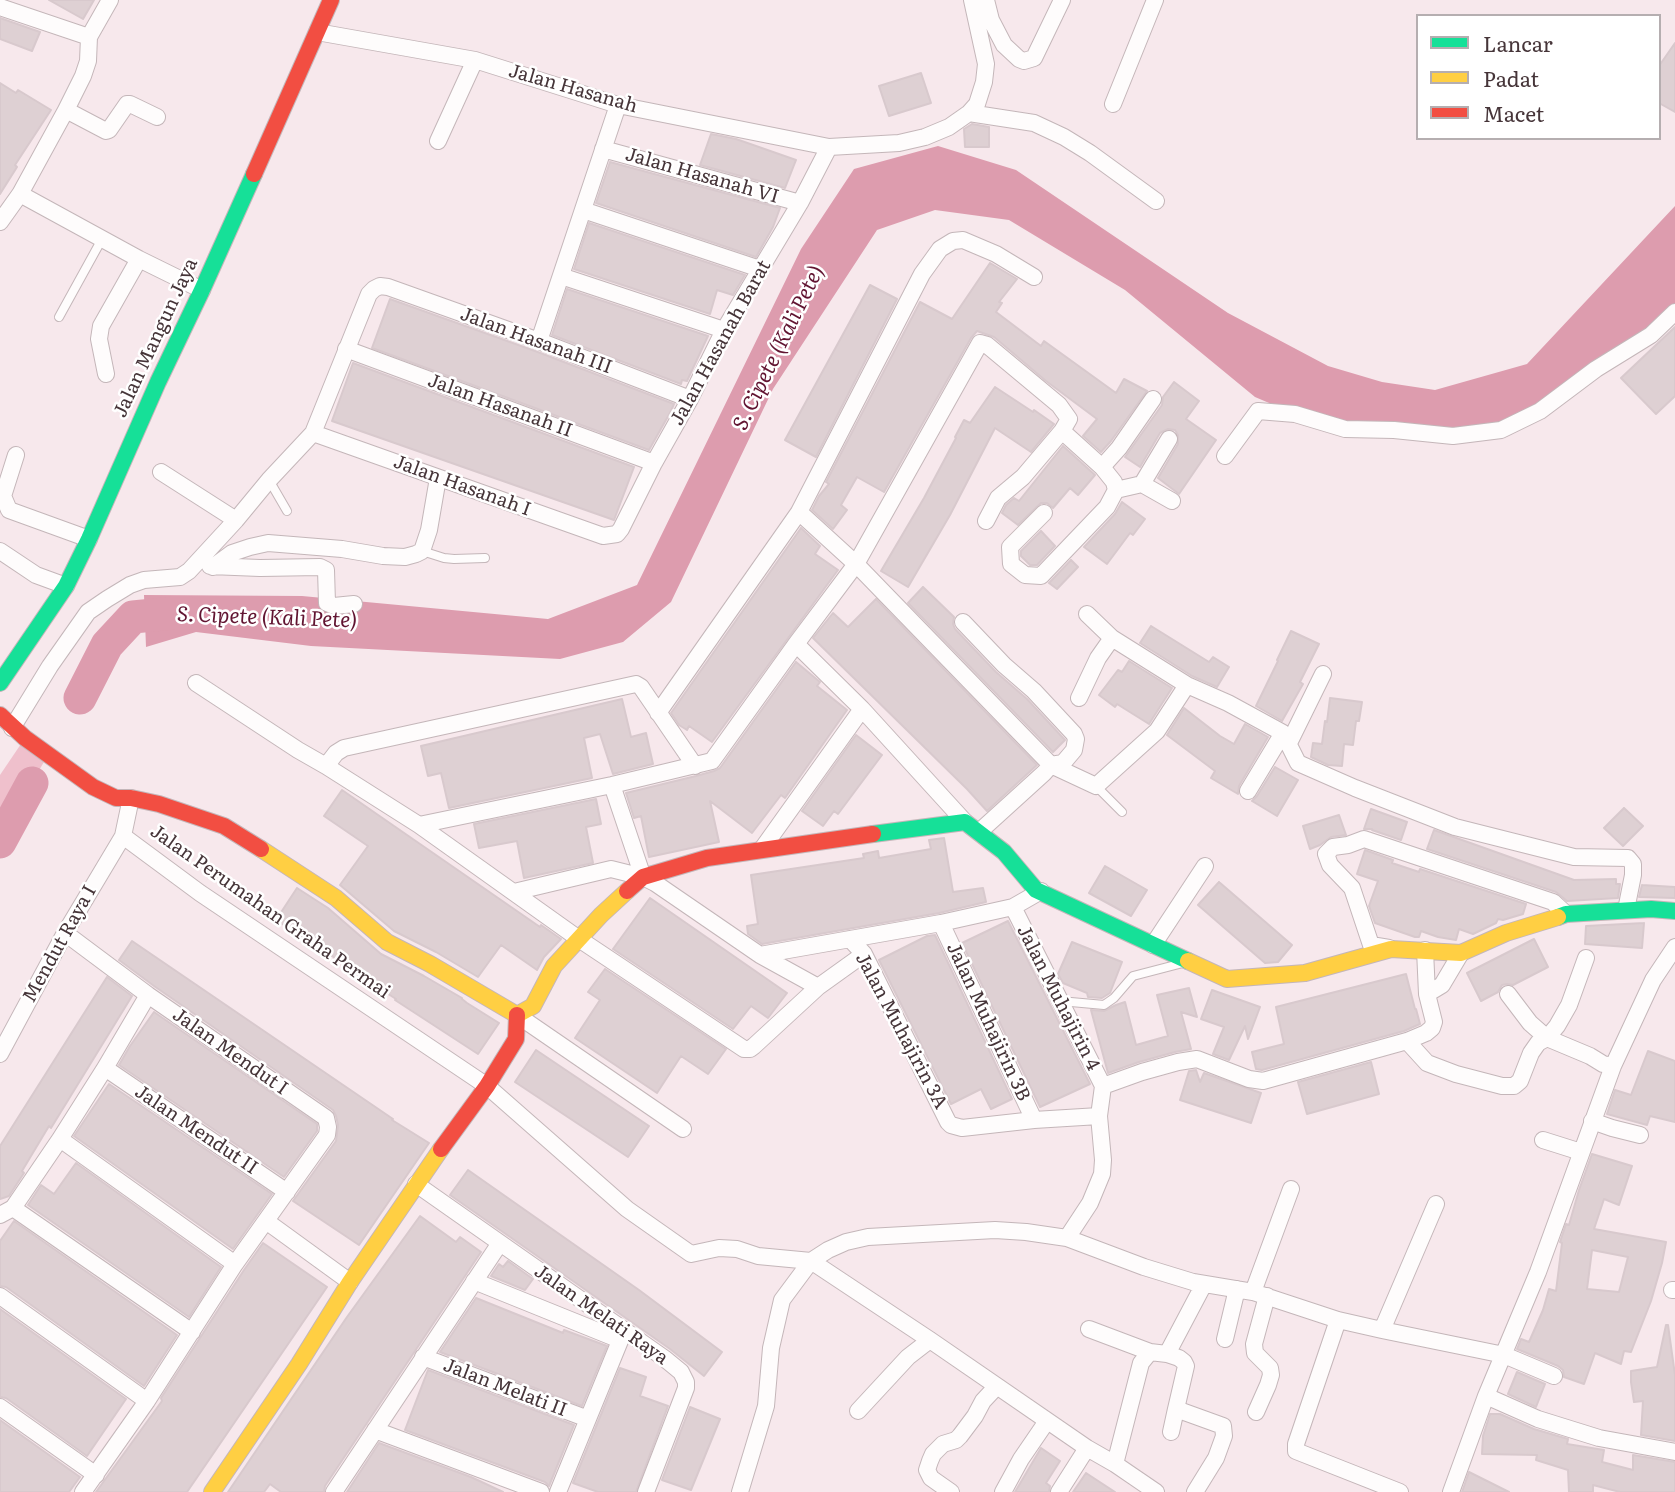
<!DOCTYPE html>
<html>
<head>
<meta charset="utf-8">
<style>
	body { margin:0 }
	#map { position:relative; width:1675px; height:1492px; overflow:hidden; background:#f7e8ec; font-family:Literata,serif }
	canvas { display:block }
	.legend { position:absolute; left:1416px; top:14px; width:245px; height:126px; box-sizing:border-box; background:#fff; border:2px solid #b5aeb0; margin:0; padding:9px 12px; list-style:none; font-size:21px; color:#463539 }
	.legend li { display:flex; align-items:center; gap:14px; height:35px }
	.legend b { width:35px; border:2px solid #b5aeb0 }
</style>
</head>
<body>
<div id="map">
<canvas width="1675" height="1492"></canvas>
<ul class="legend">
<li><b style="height:9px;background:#16e098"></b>Lancar</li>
<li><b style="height:9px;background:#ffcf43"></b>Padat</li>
<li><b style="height:9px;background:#f24e42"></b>Macet</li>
</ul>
</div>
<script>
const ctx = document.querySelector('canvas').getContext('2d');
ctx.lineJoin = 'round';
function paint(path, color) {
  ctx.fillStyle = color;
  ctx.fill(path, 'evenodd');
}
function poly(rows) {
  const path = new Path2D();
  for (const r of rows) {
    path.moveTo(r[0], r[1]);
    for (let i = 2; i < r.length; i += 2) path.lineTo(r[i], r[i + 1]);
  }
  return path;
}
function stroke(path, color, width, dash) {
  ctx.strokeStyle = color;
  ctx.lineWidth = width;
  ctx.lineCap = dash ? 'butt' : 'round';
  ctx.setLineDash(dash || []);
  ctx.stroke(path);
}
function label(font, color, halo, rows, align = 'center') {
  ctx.font = font + ' Literata,serif';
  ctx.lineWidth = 5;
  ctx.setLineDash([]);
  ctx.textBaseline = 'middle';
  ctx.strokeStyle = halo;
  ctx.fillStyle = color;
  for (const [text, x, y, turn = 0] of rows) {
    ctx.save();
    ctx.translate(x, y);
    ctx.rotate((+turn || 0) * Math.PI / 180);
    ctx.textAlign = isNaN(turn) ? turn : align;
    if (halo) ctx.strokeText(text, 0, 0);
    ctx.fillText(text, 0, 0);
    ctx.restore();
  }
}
paint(poly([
	[25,738,48,755,0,837,0,775]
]), '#efc0cc');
paint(poly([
	[938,146,1016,170,1228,313,1328,366,1382,382,1435,390,1527,364,1675,206,1675,312,1539,411,1453,436,1295,414,1255,397,1125,290,1009,220,935,210,877,230,773,389,671,602,623,642,560,659,311,646,196,632,146,647,144,595,302,596,548,619,637,585,801,249,854,169]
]), '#dd9cae');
stroke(poly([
	[80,698,107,645,133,617,174,613,188,613],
	[0,842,32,783]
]), '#dd9cae', 33);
const building = poly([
	[49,0,94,0,83,19,49,0],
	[0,18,40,32,32,51,0,39,0,18],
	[1675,43,1675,112,1659,103,1659,66,1675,43],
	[921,73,931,103,889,116,879,86,921,73],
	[0,83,16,93,18,90,51,110,15,165,17,167,0,194,0,83],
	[972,124,989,127,989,147,965,147,964,129,972,124],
	[711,134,736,139,796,160,785,188,700,165,711,134],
	[610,162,780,208,773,227,756,257,596,203,610,162],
	[589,223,745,275,733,295,717,290,710,314,574,269,589,223],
	[990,263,1017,279,999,302,1002,303,996,312,1041,346,1044,341,1116,393,1124,379,1147,391,1111,441,1101,452,1083,436,1097,419,1046,381,994,337,977,331,971,338,884,492,857,477,841,505,847,510,833,529,812,510,819,496,829,484,826,482,920,302,952,319,990,263],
	[870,285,897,299,816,457,785,440,870,285],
	[567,289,708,336,687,381,682,380,681,384,552,335,567,289],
	[390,299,535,351,674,404,671,411,649,450,372,348,390,299],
	[1675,327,1675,396,1656,414,1621,378,1675,327],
	[353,363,634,467,614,520,332,421,353,363],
	[1174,382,1199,401,1186,419,1216,440,1179,494,1158,478,1178,444,1178,435,1175,430,1168,429,1160,433,1140,467,1125,457,1162,405,1163,397,1174,382],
	[995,387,1033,412,1034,410,1054,424,1031,452,995,428,950,515,908,587,881,571,924,498,956,438,955,437,964,420,970,423,995,387],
	[1063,446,1095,475,1078,495,1070,488,1053,508,1047,503,1041,503,1018,525,1002,513,1006,505,1014,498,1019,501,1063,446],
	[1122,502,1145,519,1133,535,1130,533,1107,564,1084,547,1115,514,1122,502],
	[801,528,820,546,815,554,838,570,712,742,689,726,687,730,679,725,671,713,801,528],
	[1041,531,1055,546,1037,565,1030,565,1021,556,1021,551,1041,531],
	[1071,560,1078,567,1057,589,1049,583,1071,560],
	[923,587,954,617,953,624,955,629,996,672,1027,699,1065,740,1053,752,908,603,923,587],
	[876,599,1037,765,987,811,967,789,813,638,833,613,848,627,876,599],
	[1151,626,1209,662,1213,657,1229,667,1217,687,1192,676,1140,643,1151,626],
	[1291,631,1319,644,1300,682,1303,684,1282,721,1256,706,1278,661,1277,660,1291,631],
	[1129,661,1172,688,1149,724,1117,704,1115,707,1099,695,1118,670,1122,672,1129,661],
	[796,662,820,682,817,686,847,710,785,798,781,795,752,833,710,801,719,842,649,857,641,816,634,818,626,793,696,776,714,771,720,768,796,662],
	[1330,698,1362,702,1359,721,1356,721,1353,745,1344,744,1342,766,1328,765,1311,757,1313,743,1322,744,1325,721,1327,722,1330,698],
	[622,699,631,737,646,733,653,764,613,774,600,734,584,738,592,778,449,808,441,773,428,776,421,746,622,699],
	[1184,708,1220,736,1234,744,1245,724,1268,737,1239,786,1238,794,1211,778,1215,771,1167,735,1184,708],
	[856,735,882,755,838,814,834,811,823,826,802,811,856,735],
	[1275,767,1298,780,1277,816,1252,801,1257,796,1275,767],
	[342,790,540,927,541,925,561,939,544,957,537,970,501,945,478,977,436,952,394,931,340,885,368,846,324,816,342,790],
	[596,799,601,824,586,827,593,863,524,878,517,841,479,848,474,824,596,799],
	[1624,808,1643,826,1623,846,1604,828,1624,808],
	[1371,809,1407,822,1401,840,1372,830,1372,829,1364,829,1371,809],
	[1339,815,1346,835,1331,837,1320,845,1310,849,1303,826,1339,815],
	[1434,830,1574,880,1616,879,1616,884,1620,884,1618,898,1567,901,1556,892,1427,849,1434,830],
	[944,838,953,892,983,888,986,902,939,913,762,944,748,934,747,926,758,924,751,875,864,858,863,854,878,851,879,858,931,849,929,840,944,838],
	[1365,850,1393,860,1392,863,1419,872,1420,869,1526,904,1523,914,1503,920,1498,919,1496,923,1473,934,1459,929,1456,940,1438,937,1421,931,1419,937,1415,937,1375,923,1369,906,1378,881,1357,874,1365,850],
	[1105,866,1147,890,1131,916,1089,893,1105,866],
	[1219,882,1292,945,1278,962,1265,963,1198,905,1219,882],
	[1642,885,1675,887,1675,898,1639,897,1642,885],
	[297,888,328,908,381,954,424,976,462,998,462,999,467,1003,499,1023,478,1054,395,1000,396,999,365,979,366,978,276,920,297,888],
	[650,898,787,993,768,1018,751,1006,733,1029,613,949,650,898],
	[1008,921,1090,1084,1040,1107,962,943,1008,921],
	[1644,923,1642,948,1585,944,1586,926,1644,923],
	[935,935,1012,1099,991,1109,981,1089,951,1104,879,960,927,936,935,935],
	[1534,939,1548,967,1513,985,1507,984,1502,985,1498,992,1481,1001,1467,973,1534,939],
	[132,941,393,1119,392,1120,429,1143,359,1245,293,1201,336,1141,338,1125,336,1116,333,1110,154,986,119,960,132,941],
	[1072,942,1122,962,1110,993,1102,998,1088,997,1087,993,1063,983,1058,974,1072,942],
	[605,969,726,1049,708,1074,681,1056,657,1093,575,1038,600,1000,588,992,605,969],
	[1406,974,1415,1009,1416,1009,1420,1024,1404,1031,1262,1070,1256,1069,1252,1052,1284,1044,1276,1007,1406,974],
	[107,977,132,996,51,1128,49,1126,22,1171,24,1173,9,1196,0,1199,0,1146,107,977],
	[1189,988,1197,1017,1181,1012,1191,1049,1175,1052,1139,1062,1108,1073,1091,1010,1104,1011,1116,1005,1125,1002,1136,1045,1168,1036,1157,995,1189,988],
	[1212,990,1260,1007,1248,1039,1245,1026,1229,1060,1213,1054,1224,1027,1201,1019,1212,990],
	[154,1012,317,1124,317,1131,284,1177,119,1065,130,1046,154,1012],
	[536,1050,649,1126,628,1157,515,1082,536,1050],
	[1648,1051,1675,1061,1675,1122,1650,1116,1647,1125,1607,1114,1615,1090,1631,1095,1648,1051],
	[1371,1062,1379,1094,1307,1114,1298,1082,1371,1062],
	[1196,1070,1200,1082,1204,1073,1261,1093,1251,1123,1180,1100,1189,1071,1196,1070],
	[109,1084,272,1194,233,1249,74,1136,109,1084],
	[1592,1154,1632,1166,1619,1205,1604,1199,1594,1229,1666,1242,1662,1263,1651,1301,1631,1352,1624,1351,1621,1364,1595,1353,1584,1384,1564,1377,1563,1370,1558,1366,1517,1349,1521,1339,1529,1342,1543,1310,1549,1289,1556,1291,1562,1243,1560,1242,1566,1224,1569,1225,1579,1190,1592,1154],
	[1592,1250,1628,1257,1619,1292,1587,1289,1592,1250],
	[76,1163,221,1267,189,1317,28,1205,41,1185,54,1194,76,1163],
	[468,1170,639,1290,722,1352,704,1376,670,1349,450,1195,468,1170],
	[420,1216,456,1242,460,1237,481,1252,325,1486,324,1492,281,1492,270,1484,264,1492,228,1492,347,1317,420,1216],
	[14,1221,177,1335,144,1386,6,1287,0,1286,0,1241,14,1221],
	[263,1243,327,1287,187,1492,96,1492,162,1401,161,1398,244,1270,263,1243],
	[508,1261,533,1279,525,1290,491,1276,499,1264,503,1267,508,1261],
	[476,1298,563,1333,564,1330,607,1346,582,1406,440,1352,476,1298],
	[0,1309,126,1399,87,1456,6,1398,0,1397,0,1309],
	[1666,1325,1668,1325,1675,1375,1675,1441,1641,1435,1643,1401,1634,1402,1631,1382,1631,1371,1657,1367,1666,1325],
	[620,1368,646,1377,640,1396,668,1406,636,1492,598,1492,573,1483,620,1368],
	[428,1370,574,1425,549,1486,545,1482,405,1430,428,1370],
	[1517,1372,1545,1384,1536,1407,1508,1394,1517,1372],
	[690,1407,720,1419,691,1490,662,1480,690,1407],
	[1490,1414,1500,1414,1534,1429,1568,1439,1567,1444,1604,1450,1602,1462,1633,1470,1633,1455,1675,1462,1675,1492,1620,1492,1593,1485,1593,1492,1569,1492,1568,1470,1536,1460,1537,1455,1482,1454,1483,1436,1490,1414],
	[0,1420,80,1477,69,1492,0,1492,0,1420],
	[379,1443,471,1477,503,1492,347,1492,379,1443],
	[1041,1448,1060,1461,1046,1483,1050,1486,1049,1492,1015,1492,1041,1448],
	[1469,1472,1509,1492,1462,1492,1469,1472],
	[1086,1473,1115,1492,1073,1492,1086,1473]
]);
paint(building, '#ded0d3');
stroke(building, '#d8c9cd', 2);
const lane = poly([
	[59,317,102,239],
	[269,480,287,511],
	[422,551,444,558,454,559,485,558],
	[1096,786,1122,812],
	[1060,1001,1104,1005,1114,998,1133,976,1183,963]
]);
const street = poly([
	[986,0,991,20,1004,45,1019,59,1024,61,1034,58,1062,0],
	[0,7,89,37,88,61,83,76,66,110,20,194,0,222],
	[317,32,475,60,618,105,829,147,899,143,925,137,949,127,969,113,977,104,984,82,986,64,972,0],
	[89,37,110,0],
	[1113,104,1155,0],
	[66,110,106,131,109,130,127,104,130,104,157,117],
	[969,113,1034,123,1064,137,1090,153,1156,201],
	[438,141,475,60],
	[603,149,800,203],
	[20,194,139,259,202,290],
	[583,210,760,269],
	[561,276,724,330],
	[539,341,618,105],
	[346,349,654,463],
	[106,374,99,339,101,326,139,259],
	[1062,431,1102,467,1119,448,1153,399],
	[313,433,603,536,617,534,621,529,654,463,690,399,724,330,800,203,829,147],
	[16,455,3,496,9,510,89,539],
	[1225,456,1258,411,1295,414,1345,429,1394,430,1453,436,1501,430,1540,411,1596,369,1651,335,1675,312],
	[161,472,236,520],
	[1142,484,1169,439],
	[1116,490,1142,484,1172,501],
	[799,512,856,564,1051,765,1044,773,979,832],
	[1044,513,1010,547,1011,564,1025,575,1041,576,1107,507,1116,490,1114,482,1102,467],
	[0,551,36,575,66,586],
	[210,566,260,568,320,567,326,570,327,603,334,606,354,604],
	[213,567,232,553,250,547,268,543,342,549,383,556,405,557,416,554,422,551,429,530,438,478],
	[1087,614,1112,638,1187,685,1228,703,1283,733,1298,763,1355,788,1455,827,1574,857,1628,858,1633,864,1633,875,1626,910],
	[963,622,1004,665,1034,691,1074,734,1076,739,1074,750,1063,763,1051,765],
	[796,644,862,709,965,822],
	[196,683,298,750,326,766],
	[1079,698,1098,658,1112,638],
	[658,713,799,512,922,274,940,249,953,241,963,240,996,254,1034,277],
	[12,728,50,666,88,612,107,599,130,585,144,580,180,577,189,571,236,520,269,480,313,433,369,294,374,289,380,286,388,287,539,341,690,399],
	[1289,743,1323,674],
	[1051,765,1096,786,1157,731,1187,685],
	[695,766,641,687,636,684,344,748,336,753,326,766,419,825,579,939,744,1049,750,1049,754,1046,818,987,864,954],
	[612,785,643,877],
	[1248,791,1283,733],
	[131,798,123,836,200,893,487,1086,627,1209,691,1254,719,1248,737,1249,758,1256,811,1261,930,1340,1087,1448,1115,1464,1156,1492],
	[419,825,612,785,712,761,796,644,856,564,980,343,987,345,1059,405,1069,419,1062,431,1023,477,998,498,986,521],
	[762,849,862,709],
	[514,892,611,869,643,877,655,883,760,955,818,987],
	[1013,907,1103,1086,1142,1072,1178,1062,1197,1059,1249,1079,1263,1081,1407,1041,1426,1033,1432,1028,1434,1022,1427,994,1425,950],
	[941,923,1034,1120],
	[65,933,148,995,326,1118,328,1127,327,1135,235,1264,147,1401,83,1492],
	[850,939,864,954,948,1122,951,1125,962,1128,1034,1120,1099,1116],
	[1153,945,1205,866],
	[1389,948,1371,945,1352,888,1330,865,1326,854,1333,847,1348,845,1364,839,1553,902,1566,914],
	[760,955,941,923,1013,907,1041,891],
	[1586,958,1569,1005,1557,1026,1547,1038,1590,1056,1603,1064,1613,1066],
	[1427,994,1442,985,1461,953],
	[517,1015,683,1129],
	[1407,1041,1427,1063,1456,1074,1502,1086,1514,1086,1520,1081,1531,1053,1538,1043,1547,1038,1530,1023,1508,994],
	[0,1054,65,933,123,836],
	[105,1068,287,1192],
	[1592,1121,1612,1128,1640,1135],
	[60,1139,235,1264],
	[1543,1140,1581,1152],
	[416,1184,664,1358,681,1372,686,1382,686,1388,646,1492],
	[13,1208,192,1332],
	[0,1215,13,1208,60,1139,105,1068,148,995],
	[266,1221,350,1282],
	[1067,1238,1090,1203,1102,1174,1103,1160,1099,1116,1103,1086],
	[474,1281,620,1340],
	[1672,1290,1675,1290],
	[1253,1292,1291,1189],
	[0,1296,147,1401],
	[1338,1320,1296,1444,1296,1451,1400,1492],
	[1089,1329,1150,1352],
	[1382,1330,1436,1204],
	[1225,1339,1237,1289],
	[1167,1354,1179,1358,1184,1362,1186,1366,1176,1409],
	[423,1357,588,1419],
	[1486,1396,1538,1419,1599,1438,1675,1452],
	[0,1407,96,1475],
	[858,1411,908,1357,930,1340],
	[1256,1412,1268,1385,1271,1375,1270,1368,1255,1353,1254,1344,1267,1296],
	[375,1430,541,1492],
	[1171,1432,1176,1409,1223,1426,1224,1436,1216,1458,1195,1492],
	[1115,1464,1141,1363,1150,1352,1167,1354,1204,1284],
	[334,1492,500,1243],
	[558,1492,624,1331],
	[740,1492,766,1406,771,1348,782,1300,811,1261,828,1250,846,1242,868,1237,995,1230,1026,1232,1067,1238,1144,1267,1193,1282,1253,1292,1338,1320,1382,1330,1504,1355,1554,1376],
	[951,1492,931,1478,927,1470,930,1461,933,1454,943,1444,956,1440,960,1436,975,1416,983,1401,997,1386],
	[1003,1492,1021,1459,1047,1421],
	[1059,1492,1087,1448],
	[1451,1492,1486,1396,1538,1272,1613,1066,1653,980,1675,947]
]);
const fast = poly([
	[0,683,66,586,89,539,158,382,202,290,254,174],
	[873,834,965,822,1004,852,1036,890,1188,961],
	[1558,917,1566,914,1651,909,1675,911]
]);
const slow = poly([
	[261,849,336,898,387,942,430,964,517,1015,533,1006,554,966,601,915,627,891],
	[1188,961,1227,979,1305,973,1391,949,1461,953,1506,933,1558,917],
	[212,1492,299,1364,350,1282,441,1149]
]);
const jam = poly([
	[254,174,331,0],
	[0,715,25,738,93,787,116,798,131,798,159,804,224,826,261,849],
	[627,891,643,877,707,858,873,834],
	[441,1149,487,1086,516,1039,517,1015]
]);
stroke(lane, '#c4b6b9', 10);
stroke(street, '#c4b6b9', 18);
stroke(fast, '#c4b6b9', 18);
stroke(slow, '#c4b6b9', 18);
stroke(jam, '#c4b6b9', 18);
stroke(lane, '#fefcfc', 8);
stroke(street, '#fefcfc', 16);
stroke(fast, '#16e098', 16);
stroke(slow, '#ffcf43', 16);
stroke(jam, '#f24e42', 16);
label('19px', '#463539', '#fff', [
	["Jalan Hasanah",573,89,16],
	["Jalan Hasanah VI",702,176,16],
	["Jalan Mangun Jaya",156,338,-65],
	["Jalan Hasanah III",536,341,20],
	["Jalan Hasanah Barat",721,343,-61],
	["Jalan Hasanah II",500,406,20],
	["Jalan Hasanah I",462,486,20],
	["Jalan Perumahan Graha Permai",270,912,35],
	["Mendut Raya I",60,944,-61],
	["Jalan Muhajirin 4",1058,998,63],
	["Jalan Muhajirin 3B",988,1022,65],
	["Jalan Muhajirin 3A",901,1031,62],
	["Jalan Mendut I",230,1052,35],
	["Jalan Mendut II",196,1130,34],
	["Jalan Melati Raya",601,1315,35],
	["Jalan Melati II",505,1388,21]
]);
label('italic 21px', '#611431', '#fff', [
	["S. Cipete (Kali Pete)",779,348,-64],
	["S. Cipete (Kali Pete)",267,618,2]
]);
</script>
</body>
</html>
